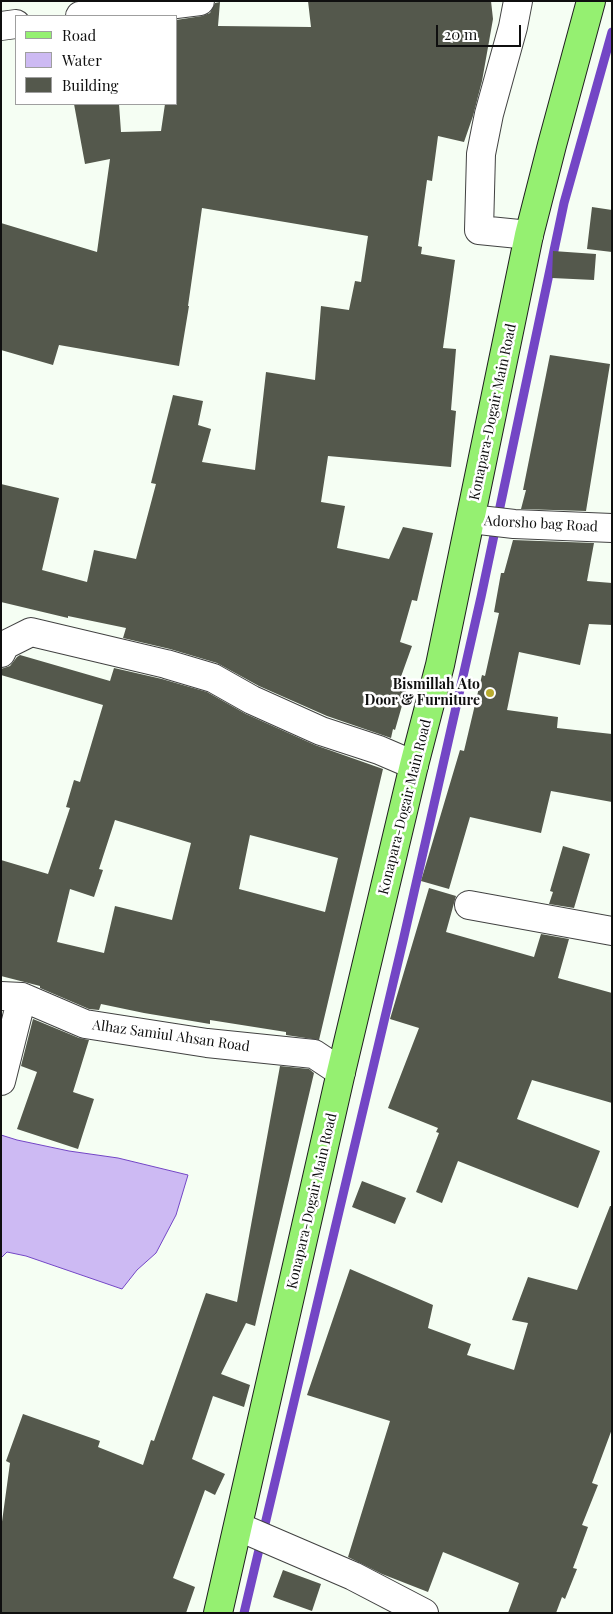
<!DOCTYPE html>
<html>
<head>
<meta charset="utf-8">
<style>
	body { margin:0 }
	#map { position:relative; width:613px; height:1614px; overflow:hidden; background:#f5fef3; font-family:"Playfair Display",serif }
	canvas { display:block }
	.frame { position:absolute; inset:0; border:2px solid #0f0f0f; pointer-events:none }
	.legend { position:absolute; left:15px; top:15px; width:162px; height:90px; box-sizing:border-box; background:#fff; border:1px solid #9f9f9f; margin:0; padding:6px 9px; list-style:none; font-size:15px; color:#0f0f0f }
	.legend li { display:flex; align-items:center; gap:10px; height:25px }
	.legend b { width:25px; border:1px solid #9f9f9f }
	.scale { position:absolute; left:436px; top:25px; width:85px; height:22px; box-sizing:border-box; border:2px solid #0f0f0f; border-top:0; padding-left:6px; font-size:15px; line-height:18px; white-space:nowrap; color:#0f0f0f; -webkit-text-stroke:4px #fff; paint-order:stroke }
</style>
</head>
<body>
<div id="map">
<canvas width="613" height="1614"></canvas>
<div class="frame"></div>
<ul class="legend">
<li><b style="height:6px;background:#95f071"></b>Road</li>
<li><b style="height:14px;background:#cdbaf3"></b>Water</li>
<li><b style="height:14px;background:#54584c"></b>Building</li>
</ul>
<div class="scale">20 m</div>
</div>
<script>
const ctx = document.querySelector('canvas').getContext('2d');
ctx.lineJoin = 'round';
function paint(path, color) {
  ctx.fillStyle = color;
  ctx.fill(path, 'evenodd');
}
function poly(rows) {
  const path = new Path2D();
  for (const r of rows) {
    path.moveTo(r[0], r[1]);
    for (let i = 2; i < r.length; i += 2) path.lineTo(r[i], r[i + 1]);
  }
  return path;
}
function stroke(path, color, width, dash) {
  ctx.strokeStyle = color;
  ctx.lineWidth = width;
  ctx.lineCap = dash ? 'butt' : 'round';
  ctx.setLineDash(dash || []);
  ctx.stroke(path);
}
function label(font, color, halo, rows, align = 'center') {
  ctx.font = font + ' "Playfair Display",serif';
  ctx.lineWidth = 5;
  ctx.setLineDash([]);
  ctx.textBaseline = 'middle';
  ctx.strokeStyle = halo;
  ctx.fillStyle = color;
  for (const [text, x, y, turn = 0] of rows) {
    ctx.save();
    ctx.translate(x, y);
    ctx.rotate((+turn || 0) * Math.PI / 180);
    ctx.textAlign = isNaN(turn) ? turn : align;
    if (halo) ctx.strokeText(text, 0, 0);
    ctx.fillText(text, 0, 0);
    ctx.restore();
  }
}
const water = poly([
	[1,1135,17,1140,69,1151,118,1158,188,1175,176,1215,156,1253,137,1270,122,1289,26,1256,7,1252,1,1258,1,1135]
]);
paint(water, '#cdbaf3');
stroke(water, '#7346c5', 1);
stroke(poly([
	[244,1613,403,941,481,597,564,203,612,32]
]), '#7346c5', 9);
paint(poly([
	[308,1,491,1,493,19,482,81,473,116,464,142,438,136,432,181,427,180,418,246,422,247,421,254,455,260,443,348,456,349,451,410,456,411,451,467,328,456,321,502,345,506,337,548,389,559,403,527,433,533,417,601,412,600,400,642,412,646,398,685,407,688,395,730,393,729,391,738,327,716,259,686,217,663,170,649,123,638,126,628,68,616,68,618,1,602,1,484,59,498,42,570,87,582,94,550,136,559,156,484,151,483,173,395,203,401,198,425,211,429,202,462,255,470,266,372,315,380,321,306,349,310,355,281,361,282,368,236,202,208,188,306,189,306,179,366,59,345,53,365,1,350,1,223,97,252,110,159,85,164,74,104,119,104,121,132,161,131,165,104,176,104,176,20,202,16,210,13,215,3,220,2,218,26,311,27],
	[592,207,612,210,612,252,587,249],
	[553,251,596,254,594,280,552,278],
	[550,355,610,364,586,511,521,509,526,490,523,490],
	[513,540,594,543,587,581,612,583,612,625,589,624,580,665,519,652,507,710,558,717,557,728,612,734,612,802,551,791,541,833,470,817,449,889,421,881,460,750,464,751,482,675,485,676,499,613,494,612,501,573,504,573],
	[20,655,110,681,114,668,162,679,207,692,246,714,315,745,383,769,319,1040,286,1035,286,1032,210,1020,210,1024,144,1013,101,1004,99,1010,89,1009,40,988,40,986,1,976,1,860,48,874,70,808,66,807,74,780,80,782,103,705,1,675,1,669,10,666,17,657],
	[115,820,191,843,172,920,115,906,104,953,57,942,70,889,94,897,103,870,99,869],
	[250,835,338,858,325,912,239,889],
	[563,846,590,854,574,908,549,904,553,892,550,891],
	[429,888,456,896,446,932,534,957,541,934,569,939,558,978,612,993,612,1103,532,1080,517,1119,600,1151,578,1208,458,1161,442,1203,416,1192,439,1133,436,1132,438,1128,388,1108,419,1028,390,1019],
	[33,1019,79,1038,89,1040,73,1092,94,1099,78,1149,17,1129,37,1072,21,1066],
	[280,1066,309,1069,314,1073,255,1326,246,1323,221,1374,250,1385,244,1407,213,1396,192,1459,225,1474,215,1495,205,1490,173,1578,195,1587,186,1613,1,1613,1,1529,10,1463,6,1461,23,1414,100,1441,98,1447,143,1465,151,1440,154,1441,206,1293,237,1302],
	[362,1181,406,1198,395,1224,352,1207],
	[610,1206,612,1206,612,1429,592,1483,598,1485,582,1525,588,1527,573,1568,577,1569,565,1599,562,1597,556,1613,508,1613,519,1583,443,1552,428,1592,382,1574,348,1557,390,1421,307,1395,350,1269,433,1305,428,1328,471,1344,467,1355,514,1370,528,1323,512,1320,528,1277,577,1290],
	[283,1570,321,1584,312,1611,273,1597]
]), '#54584c');
const minor = poly([
	[518,1,513,27,489,114,481,154,479,230,529,235],
	[80,16,200,1],
	[1,26,16,24],
	[471,519,514,524,612,528],
	[1,653,5,645,31,632,166,664,213,678,252,700,321,731,379,750,414,765],
	[469,905,612,931],
	[1,996,22,997,85,1024,207,1043,314,1054,341,1072],
	[1,1081,22,997],
	[239,1527,353,1576,424,1613]
]);
const major = poly([
	[218,1613,341,1072,414,765,440,665,529,235,552,145,591,1]
]);
stroke(minor, '#424242', 30);
stroke(major, '#202020', 30);
stroke(minor, '#fff', 28);
stroke(major, '#95f071', 28);
for (const [x, y, r, color] of [
	[490,693,5,"#b8ab2f"]
]) {
  const dot = new Path2D();
  dot.arc(x, y, r, 0, 2 * Math.PI);
  ctx.fillStyle = color;
  ctx.fill(dot);
  stroke(dot, '#fff', 2);
}
label('14px', '#0f0f0f', '#fff', [
	["Konapara-Dogair Main Road",493,412,-78],
	["Adorsho bag Road",541,524,3],
	["Konapara-Dogair Main Road",405,807,-76],
	["Alhaz Samiul Ahsan Road",171,1036,8],
	["Konapara-Dogair Main Road",312,1201,-77]
]);
label('bold 14px', '#0f0f0f', '#fff', [
	["Bismillah Ato",480,685],
	["Door & Furniture",480,701]
], 'right');
</script>
</body>
</html>
